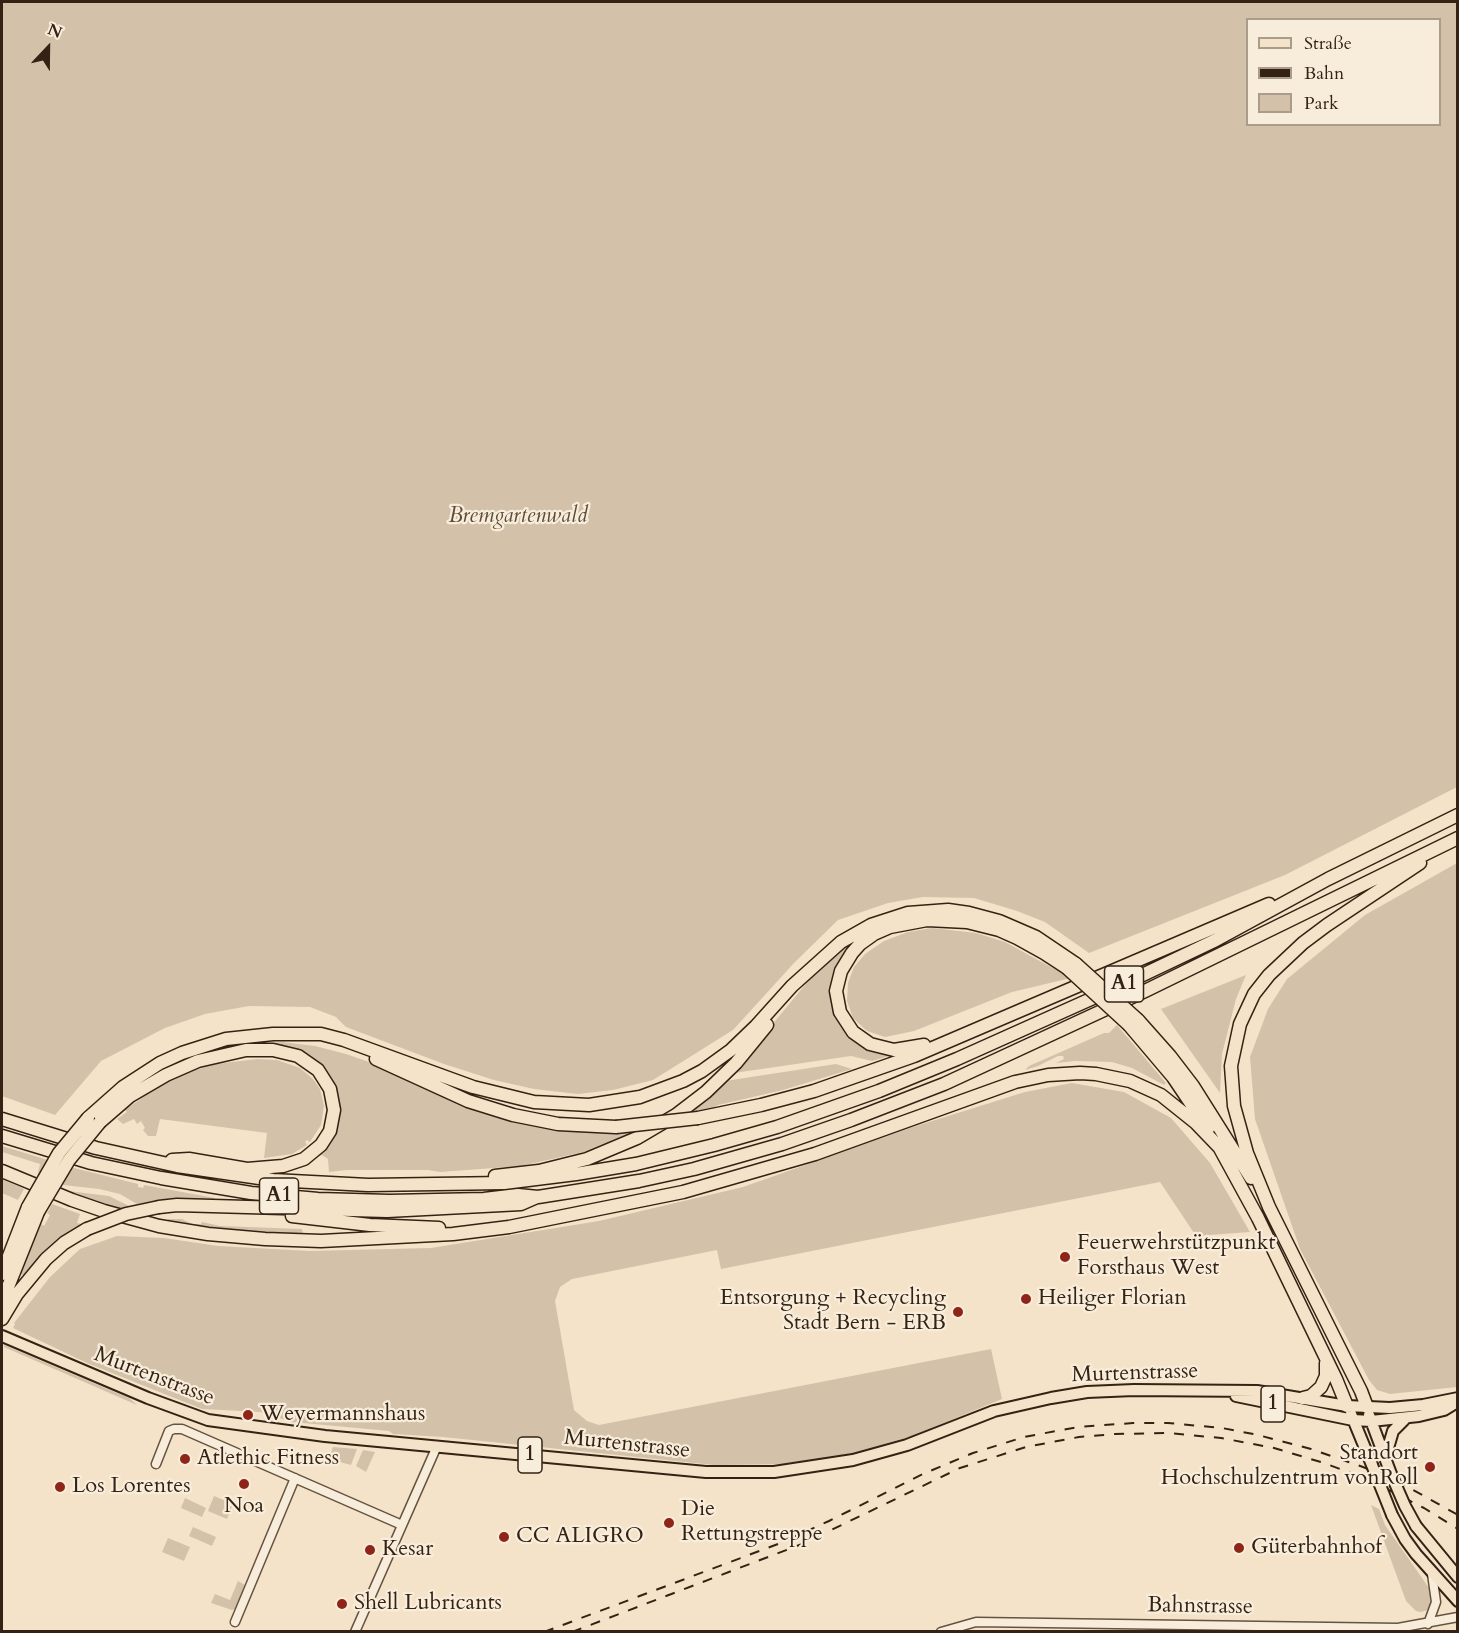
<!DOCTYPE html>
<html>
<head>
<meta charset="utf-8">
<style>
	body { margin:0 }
	#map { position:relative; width:1459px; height:1633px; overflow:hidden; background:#f4e3c8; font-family:Cardo,serif }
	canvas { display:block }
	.frame { position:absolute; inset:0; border:3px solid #342314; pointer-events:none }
	.legend { position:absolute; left:1246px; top:18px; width:195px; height:108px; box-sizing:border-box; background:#f8eddb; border:2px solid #aa9c8b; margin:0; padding:8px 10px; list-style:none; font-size:18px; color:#342314 }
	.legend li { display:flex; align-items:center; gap:12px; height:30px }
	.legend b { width:30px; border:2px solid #aa9c8b }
	.north { position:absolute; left:18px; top:18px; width:60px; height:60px; -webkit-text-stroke:4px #f8eddb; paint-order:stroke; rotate:22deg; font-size:16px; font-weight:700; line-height:24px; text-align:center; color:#342314 }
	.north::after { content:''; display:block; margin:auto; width:21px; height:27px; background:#342314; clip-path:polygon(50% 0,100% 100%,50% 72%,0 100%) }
</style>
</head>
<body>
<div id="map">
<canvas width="1459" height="1633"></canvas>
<div class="frame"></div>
<ul class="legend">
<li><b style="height:8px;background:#f4e3c8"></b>Straße</li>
<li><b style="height:8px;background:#342314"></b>Bahn</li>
<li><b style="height:16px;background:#d3c2a9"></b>Park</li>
</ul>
<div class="north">N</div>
</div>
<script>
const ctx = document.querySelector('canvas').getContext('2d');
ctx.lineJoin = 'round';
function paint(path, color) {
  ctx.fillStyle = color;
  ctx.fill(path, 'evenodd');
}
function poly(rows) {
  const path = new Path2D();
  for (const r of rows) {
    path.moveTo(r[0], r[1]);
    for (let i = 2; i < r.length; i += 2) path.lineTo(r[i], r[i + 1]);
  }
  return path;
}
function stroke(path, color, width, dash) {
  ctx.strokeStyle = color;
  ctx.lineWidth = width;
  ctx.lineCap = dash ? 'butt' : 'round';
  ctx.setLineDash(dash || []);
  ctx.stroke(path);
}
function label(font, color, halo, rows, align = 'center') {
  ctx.font = font + ' Cardo,serif';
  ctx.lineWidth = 4.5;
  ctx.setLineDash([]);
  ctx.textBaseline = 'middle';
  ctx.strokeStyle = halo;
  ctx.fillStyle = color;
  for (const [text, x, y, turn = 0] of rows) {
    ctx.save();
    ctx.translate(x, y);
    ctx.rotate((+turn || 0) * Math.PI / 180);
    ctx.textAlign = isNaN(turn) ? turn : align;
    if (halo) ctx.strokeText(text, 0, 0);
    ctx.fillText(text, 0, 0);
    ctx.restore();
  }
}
paint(poly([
	[2,2,1457,2,1457,787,1285,875,1089,953,1045,922,1017,911,974,898,923,897,888,903,838,920,794,963,733,1030,653,1080,613,1090,578,1094,534,1089,494,1080,444,1064,346,1027,336,1017,310,1007,249,1006,205,1014,165,1028,101,1061,55,1115,2,1096],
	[1248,20,1440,20,1440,124,1248,124],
	[1457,863,1457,1387,1390,1394,1377,1390,1369,1380,1300,1249,1255,1119,1250,1057,1268,1009,1287,979,1365,915],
	[932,928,976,933,1005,942,1071,978,1012,992,914,1031,885,1037,867,1031,853,1018,847,1001,848,983,854,967,865,954,884,941,908,932],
	[862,935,851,948,836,1011,889,1056,872,1061,851,1056,734,1073,733,1072,819,968,841,949],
	[1246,975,1236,999,1222,1054,1220,1093,1161,1009],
	[1117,1025,1166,1083,1164,1085,1132,1068,1112,1062,1075,1061,1056,1063,1064,1059,1063,1056,1058,1056,1038,1066,1025,1070,1029,1066,1104,1033,1109,1033],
	[282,1042,315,1046,346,1054,562,1129,597,1132,632,1132,583,1152,521,1166,440,1172,428,1170,347,1170,329,1172,328,1159,322,1155,313,1158,335,1129,321,1067,236,1045],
	[257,1059,277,1060,300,1068,313,1079,320,1089,324,1106,321,1125,310,1142,307,1140,305,1142,307,1145,292,1154,264,1158,267,1133,160,1119,156,1136,148,1136,143,1130,145,1128,141,1121,137,1124,134,1119,123,1124,117,1119,127,1112,125,1110,146,1095,184,1073,216,1064],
	[836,1064,852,1069,783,1090,718,1105,706,1112,681,1116,725,1081],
	[1072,1083,1124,1092,1171,1118,1210,1163,1250,1232,1196,1236,1160,1182,721,1269,717,1250,572,1279,560,1287,555,1301,574,1410,587,1421,599,1425,991,1349,1002,1399,912,1436,853,1453,792,1464,714,1465,443,1437,393,1434,389,1431,292,1422,260,1412,202,1409,87,1363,13,1328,15,1324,14,1323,50,1277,80,1249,117,1236,164,1238,218,1246,310,1251,431,1248,599,1221,743,1187,913,1127,1025,1092],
	[2,1146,74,1168,138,1184,138,1187,143,1188,144,1185,215,1198,214,1199,164,1199,137,1204,120,1194,99,1189,36,1182,40,1164,2,1152],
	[2,1179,24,1189,18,1200,2,1193],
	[60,1190,109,1196,129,1206,113,1211],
	[52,1204,80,1214,77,1223,82,1224,48,1248,23,1275,20,1274,36,1236,41,1224,44,1226,50,1215,47,1213],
	[168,1219,182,1219,192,1224,201,1224,202,1222,220,1226,302,1229,303,1234,263,1234,245,1231,242,1233,168,1222],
	[4,1345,129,1398,137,1405,4,1347],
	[333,1447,357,1449,351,1465,329,1459],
	[363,1450,375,1452,366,1472,356,1466],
	[214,1496,233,1504,227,1519,208,1511],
	[185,1498,206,1508,202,1517,181,1508],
	[1371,1505,1379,1509,1385,1525,1429,1588,1432,1600,1428,1610,1421,1612,1416,1611,1406,1601],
	[193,1527,216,1537,212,1546,189,1536],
	[168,1538,190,1547,184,1561,162,1552],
	[238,1581,245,1585,235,1609,232,1610,211,1603,215,1594,230,1600]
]), '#d3c2a9');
const minor = poly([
	[156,1464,169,1431,174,1429,182,1429,402,1525],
	[235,1622,295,1478],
	[1428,1624,1436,1602,1432,1574],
	[355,1632,437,1446],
	[941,1632,976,1622,1398,1628,1458,1617]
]);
const major = poly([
	[2,1336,148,1398,208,1420,325,1436,706,1472,774,1472,853,1460,907,1445,994,1411,1051,1398,1087,1392,1134,1390,1257,1391,1347,1406,1390,1408,1423,1405,1458,1398],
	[1236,1396,1353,1420,1371,1421,1419,1416,1444,1410,1457,1402],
	[1351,1414,1372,1465],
	[1369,1415,1391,1474],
	[1384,1455,1388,1448,1393,1431,1406,1418],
	[1392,1515,1405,1539,1416,1554,1458,1601],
	[1416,1526,1458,1577]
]);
const highway = poly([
	[1138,1020,1170,1056,1193,1086,1251,1178],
	[1129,1025,1173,1077,1208,1129],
	[924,1045,894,1050,870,1044,853,1032,840,1012,836,991,841,971,852,953,860,944,874,934,890,927,927,920,967,922,999,930,1017,938,1044,953,1067,968],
	[376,1059,468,1101,513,1115,558,1124,616,1127],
	[88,1118,123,1087,160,1063,182,1053,226,1039,273,1034,321,1034,344,1040,473,1087,534,1102,589,1105,640,1097,683,1081,702,1071,731,1050,756,1026,792,986,841,942,871,925,908,913,948,910,969,913,999,921,1036,937,1076,964],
	[698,1118,761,1105,814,1091,914,1056,1269,904],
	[2,1119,96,1148,177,1166,273,1180,368,1185,504,1183,576,1174,636,1164,714,1145,777,1127,879,1091,957,1059,1111,990,1216,940,1328,879,1458,815],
	[100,1122,130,1096,166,1075,198,1061,246,1050,273,1050,298,1056,318,1070,330,1089,334,1110,330,1131,321,1145,304,1159,283,1166,247,1169,189,1159,172,1160],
	[2,1136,91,1163,161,1178,251,1193,318,1199,389,1201,484,1199,518,1195,538,1197,639,1181,694,1169,782,1144,851,1120,944,1084,1145,991,1458,838],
	[1217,1143,1258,1218,1336,1379,1347,1406],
	[2,1171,72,1200,104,1211,159,1226,208,1234,265,1239,321,1241,453,1234,509,1227,683,1192,815,1154,1015,1082,1048,1075,1080,1073,1096,1074,1130,1081,1161,1095,1196,1123,1221,1149],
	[495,1176,539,1171,587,1159,637,1138,676,1115,706,1092,736,1063,767,1025],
	[159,1207,177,1205,387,1211,521,1204,537,1197],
	[292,1216,370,1225,439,1228],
	[2,1274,28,1207],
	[2,1302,38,1212],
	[2,1319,17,1294,46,1259,64,1243,87,1229],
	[1303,1398,1311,1396,1321,1387,1326,1376,1326,1363],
	[1367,1407,1361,1391,1269,1207,1247,1153,1234,1106,1231,1066,1240,1024,1254,994,1269,975,1303,943,1327,925,1420,863]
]);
stroke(minor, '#645341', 11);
stroke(major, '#342314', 14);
stroke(highway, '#342314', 15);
stroke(minor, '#f8eddb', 8);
stroke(major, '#f4e3c8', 10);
stroke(highway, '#f4e3c8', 12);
stroke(poly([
	[544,1632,778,1544,829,1521,923,1474,973,1453,1024,1437,1078,1427,1133,1423,1168,1423,1222,1428,1258,1435,1311,1449,1363,1467,1399,1482,1458,1515],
	[572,1632,802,1544,960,1468,1026,1447,1079,1437,1115,1434,1168,1433,1221,1438,1274,1448,1324,1463,1367,1479,1424,1508,1458,1529]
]), '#342314', 2, [10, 10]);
const majorBridge = poly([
	[1372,1465,1392,1515],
	[1391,1474,1405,1506,1416,1526]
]);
const highwayBridge = poly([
	[1076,964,1138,1020],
	[1067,968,1129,1025],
	[616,1127,698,1118],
	[28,1207,59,1153,88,1118],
	[38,1212,69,1160,100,1122],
	[87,1229,126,1214,159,1207]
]);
stroke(majorBridge, '#342314', 14, []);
stroke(highwayBridge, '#342314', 15, []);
stroke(majorBridge, '#f4e3c8', 10);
stroke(highwayBridge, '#f4e3c8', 12);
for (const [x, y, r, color] of [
	[1065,1257,6,"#8f2418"],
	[1026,1299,6,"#8f2418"],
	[958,1312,6,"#8f2418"],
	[248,1415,6,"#8f2418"],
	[185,1459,6,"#8f2418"],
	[1430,1467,6,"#8f2418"],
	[244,1484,6,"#8f2418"],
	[60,1487,6,"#8f2418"],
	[669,1523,6,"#8f2418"],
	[504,1537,6,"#8f2418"],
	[1239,1548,6,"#8f2418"],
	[370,1550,6,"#8f2418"],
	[342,1604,6,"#8f2418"]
]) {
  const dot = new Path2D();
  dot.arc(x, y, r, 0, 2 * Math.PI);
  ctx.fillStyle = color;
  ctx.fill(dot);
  stroke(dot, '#f8eddb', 2);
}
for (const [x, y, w] of [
	[1124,984,39],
	[279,1196,39],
	[1273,1404,24],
	[530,1455,24]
]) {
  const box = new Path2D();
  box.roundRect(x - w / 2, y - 18, w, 36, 4.5);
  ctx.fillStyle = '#f8eddb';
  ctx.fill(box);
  stroke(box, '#342314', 1.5);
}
label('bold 21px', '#342314', null, [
	["A1",1124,984],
	["A1",279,1196],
	["1",1273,1404],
	["1",530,1455]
]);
label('italic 22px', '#5c4b39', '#f8eddb', [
	["Bremgartenwald",518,517]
]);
label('22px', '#342314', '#f8eddb', [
	["Feuerwehrstützpunkt",1077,1244],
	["Forsthaus West",1077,1269],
	["Entsorgung + Recycling",946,1299,"right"],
	["Stadt Bern - ERB",946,1324,"right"],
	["Heiliger Florian",1038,1299],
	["Weyermannshaus",260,1415],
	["Standort",1418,1454,"right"],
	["Hochschulzentrum vonRoll",1418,1479,"right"],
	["Atlethic Fitness",197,1459],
	["Los Lorentes",72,1487],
	["Noa",244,1507,"center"],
	["Die",681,1510],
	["Rettungstreppe",681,1535],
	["CC ALIGRO",516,1537],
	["Güterbahnhof",1251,1548],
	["Kesar",382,1550],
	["Shell Lubricants",354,1604]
], 'left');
label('22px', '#342314', '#f8eddb', [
	["Murtenstrasse",1135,1374,-2],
	["Murtenstrasse",154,1377,21],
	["Murtenstrasse",627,1445,6],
	["Bahnstrasse",1200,1607,1]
]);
</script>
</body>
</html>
